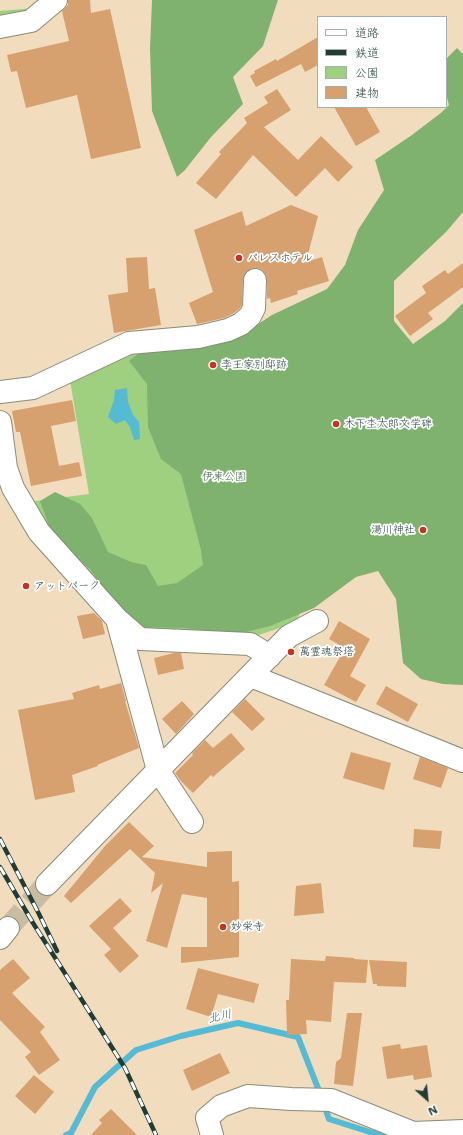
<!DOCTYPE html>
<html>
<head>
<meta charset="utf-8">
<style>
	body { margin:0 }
	#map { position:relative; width:463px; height:1135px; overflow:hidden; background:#f2dcbe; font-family:"Shantell Sans","Klee One",sans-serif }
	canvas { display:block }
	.legend { position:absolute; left:317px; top:16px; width:130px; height:92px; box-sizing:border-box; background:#fff; border:1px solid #a5b1ae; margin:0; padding:5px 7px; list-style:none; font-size:12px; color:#1f3d34 }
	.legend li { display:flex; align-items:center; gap:8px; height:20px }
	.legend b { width:20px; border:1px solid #a5b1ae }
	.north { position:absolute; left:407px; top:1079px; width:40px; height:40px; -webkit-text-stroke:3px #fff; paint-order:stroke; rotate:153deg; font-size:11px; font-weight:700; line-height:16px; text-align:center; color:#1f3d34 }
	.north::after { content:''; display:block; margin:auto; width:14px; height:18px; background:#1f3d34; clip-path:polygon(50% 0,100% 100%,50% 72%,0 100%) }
</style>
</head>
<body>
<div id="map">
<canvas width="463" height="1135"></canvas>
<ul class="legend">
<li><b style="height:5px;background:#fff"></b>道路</li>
<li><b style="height:5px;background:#1f3d34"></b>鉄道</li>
<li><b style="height:11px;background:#9ed07f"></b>公園</li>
<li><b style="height:11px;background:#d6a06f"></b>建物</li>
</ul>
<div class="north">N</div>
</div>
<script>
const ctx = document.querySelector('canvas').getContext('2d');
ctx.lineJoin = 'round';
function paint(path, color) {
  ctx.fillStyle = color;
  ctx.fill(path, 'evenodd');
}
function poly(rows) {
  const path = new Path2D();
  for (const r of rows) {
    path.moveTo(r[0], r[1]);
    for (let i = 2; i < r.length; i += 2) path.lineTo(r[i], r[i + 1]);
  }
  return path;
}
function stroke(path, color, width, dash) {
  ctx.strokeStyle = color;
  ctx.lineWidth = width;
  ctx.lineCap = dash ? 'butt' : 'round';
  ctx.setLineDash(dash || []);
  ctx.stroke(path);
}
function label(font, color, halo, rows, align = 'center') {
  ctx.font = font + ' "Shantell Sans","Klee One",sans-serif';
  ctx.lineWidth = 3.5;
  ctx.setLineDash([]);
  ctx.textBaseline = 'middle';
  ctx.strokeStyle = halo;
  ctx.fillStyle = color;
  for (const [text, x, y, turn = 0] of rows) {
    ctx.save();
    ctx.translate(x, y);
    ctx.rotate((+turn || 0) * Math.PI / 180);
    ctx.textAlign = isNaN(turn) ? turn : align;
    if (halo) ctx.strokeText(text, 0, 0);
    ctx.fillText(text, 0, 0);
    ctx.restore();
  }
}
paint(poly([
	[34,8,18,17,0,20,0,11],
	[227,341,305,596,297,622,250,638,144,633,106,598,28,502,89,494,70,380,132,347]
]), '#9ed07f');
paint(poly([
	[152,0,278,0,263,46,233,77,243,104,211,137,185,170,177,177,152,111,150,49],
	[457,48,463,54,463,212,446,232,394,281,394,321,413,344,445,321,463,303,463,685,443,684,421,679,403,663,396,599,378,571,356,577,314,608,270,626,238,634,183,628,143,627,123,613,109,596,90,569,53,537,40,501,55,492,80,504,92,518,108,552,131,562,146,565,158,586,177,583,203,565,201,550,181,474,161,459,148,427,147,384,129,361,147,347,249,330,272,315,327,289,345,265,358,230,384,190,375,160,412,135,442,112,449,105,446,94,446,59]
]), '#7eb26e');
paint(poly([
	[127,388,128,402,133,415,139,422,140,439,134,440,130,427,125,420,116,424,108,417,114,400,115,390]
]), '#55bad3');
stroke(poly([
	[324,1105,329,1119,373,1133,387,1135],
	[66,1135,71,1133,95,1087,136,1050,181,1036,238,1023,298,1037,321,1096]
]), '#55bad3', 6);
paint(poly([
	[68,0,90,0,91,13,110,9,141,148,91,159,77,95,26,108,17,71,11,72,7,55,69,41,62,11,68,5],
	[318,37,318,65,305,72,301,64,256,87,250,76,255,73,254,71,276,59,277,61],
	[277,89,291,110,264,127,298,160,321,136,353,167,338,182,325,168,296,197,253,155,216,199,196,183,221,154,219,152,247,123,244,118,268,103,264,97],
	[334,107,366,107,380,132,356,146],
	[291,205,318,216,306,262,322,257,329,281,297,291,298,294,271,303,270,298,267,299,267,280,266,274,261,269,256,268,250,269,245,273,243,279,242,305,240,308,234,313,224,318,197,324,189,303,213,292,194,230,242,211,246,226],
	[147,257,149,289,155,288,161,325,114,333,108,295,128,292,126,258],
	[463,263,463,287,428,313,433,319,410,336,395,316,426,293,422,286,445,270,448,274],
	[72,400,76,421,51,426,59,466,79,462,82,476,31,486,20,432,16,432,12,411],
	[94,613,102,621,105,634,83,639,77,616],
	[339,621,370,639,350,676,366,685,356,702,324,685,345,648,329,639],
	[174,653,181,653,184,669,158,675,154,658],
	[121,683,126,701,125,701,139,748,97,765,98,766,72,775,75,792,35,800,18,710,74,699,72,693,99,685,100,689],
	[386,686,418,704,408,722,376,704],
	[245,699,265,719,252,731,232,712],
	[182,701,194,714,176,734,162,719],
	[231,733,245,749,213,777,211,775,193,793,180,780,175,773,193,755,192,753,205,740,213,748],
	[351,752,391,763,384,790,343,778],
	[420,757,448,768,441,788,413,779],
	[129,822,154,846,142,857,207,867,207,852,232,851,232,882,239,881,239,957,181,963,181,947,207,947,207,898,182,894,167,948,146,941,163,883,151,893,155,873,130,849,71,903,64,896,105,846],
	[414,829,442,831,440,849,413,847],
	[321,883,324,913,294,916,296,886],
	[120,898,132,911,113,928,139,956,120,973,104,955,111,949,89,926],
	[326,956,354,958,354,959,368,960,366,983,334,982,331,1022,306,1020,307,1034,287,1035,286,1000,289,1000,291,959,325,961],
	[13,959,30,978,12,993,45,1027,40,1032,60,1060,39,1075,25,1057,31,1052,0,1020,0,970],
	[369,960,407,962,406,987,377,986,377,984,373,984],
	[198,968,259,984,254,1003,218,994,211,1017,186,1009],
	[347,1013,362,1013,353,1086,334,1084,336,1062,341,1058],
	[400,1044,401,1049,427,1045,432,1077,414,1080,413,1075,387,1079,382,1047],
	[220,1053,230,1073,192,1091,183,1070],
	[34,1075,54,1092,35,1114,15,1096],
	[111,1109,137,1135,91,1135,102,1123,99,1120]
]), '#d6a06f');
stroke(poly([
	[8,928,47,884]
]), '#c8bca2', 22, [22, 11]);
const minor = poly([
	[0,27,31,21,56,0],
	[0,392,33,388,129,343,198,337,228,330,241,324,250,316,254,308,255,280],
	[0,422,6,468,13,488,39,532,117,619,140,639,250,644,270,656],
	[117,619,158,770,192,822],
	[251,676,463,761],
	[47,884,289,636,317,621],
	[0,938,8,928],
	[212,1135,207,1118,221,1106,248,1096,291,1099,331,1100,413,1133,463,1131]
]);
stroke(minor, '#888c79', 24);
stroke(minor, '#fff', 22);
const rail = poly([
	[0,839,39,914,57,951],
	[0,867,33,923,125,1068,156,1135]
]);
stroke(rail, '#1f3d34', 4.5);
stroke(rail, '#fff', 3, [9]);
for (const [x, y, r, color] of [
	[239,258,4,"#c8321e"],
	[213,365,4,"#c8321e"],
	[336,424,4,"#c8321e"],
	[423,530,4,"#c8321e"],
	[26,586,4,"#c8321e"],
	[291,652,4,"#c8321e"],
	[223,927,4,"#c8321e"]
]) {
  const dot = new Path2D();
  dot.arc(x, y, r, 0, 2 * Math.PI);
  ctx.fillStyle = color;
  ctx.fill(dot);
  stroke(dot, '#fff', 1.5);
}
label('11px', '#1f3d34', '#fff', [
	["パレスホテル",247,258],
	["李王家別邸跡",221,365],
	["木下杢太郎文学碑",344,424],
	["湯川神社",415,530,"right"],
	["アットパーク",34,586],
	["萬霊魂祭塔",299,652],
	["妙栄寺",231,927]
], 'left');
label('11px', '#3f6247', '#fff', [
	["伊東公園",224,477]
]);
label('italic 12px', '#2f6264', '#fff', [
	["北川",220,1017,-13]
]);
</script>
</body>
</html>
